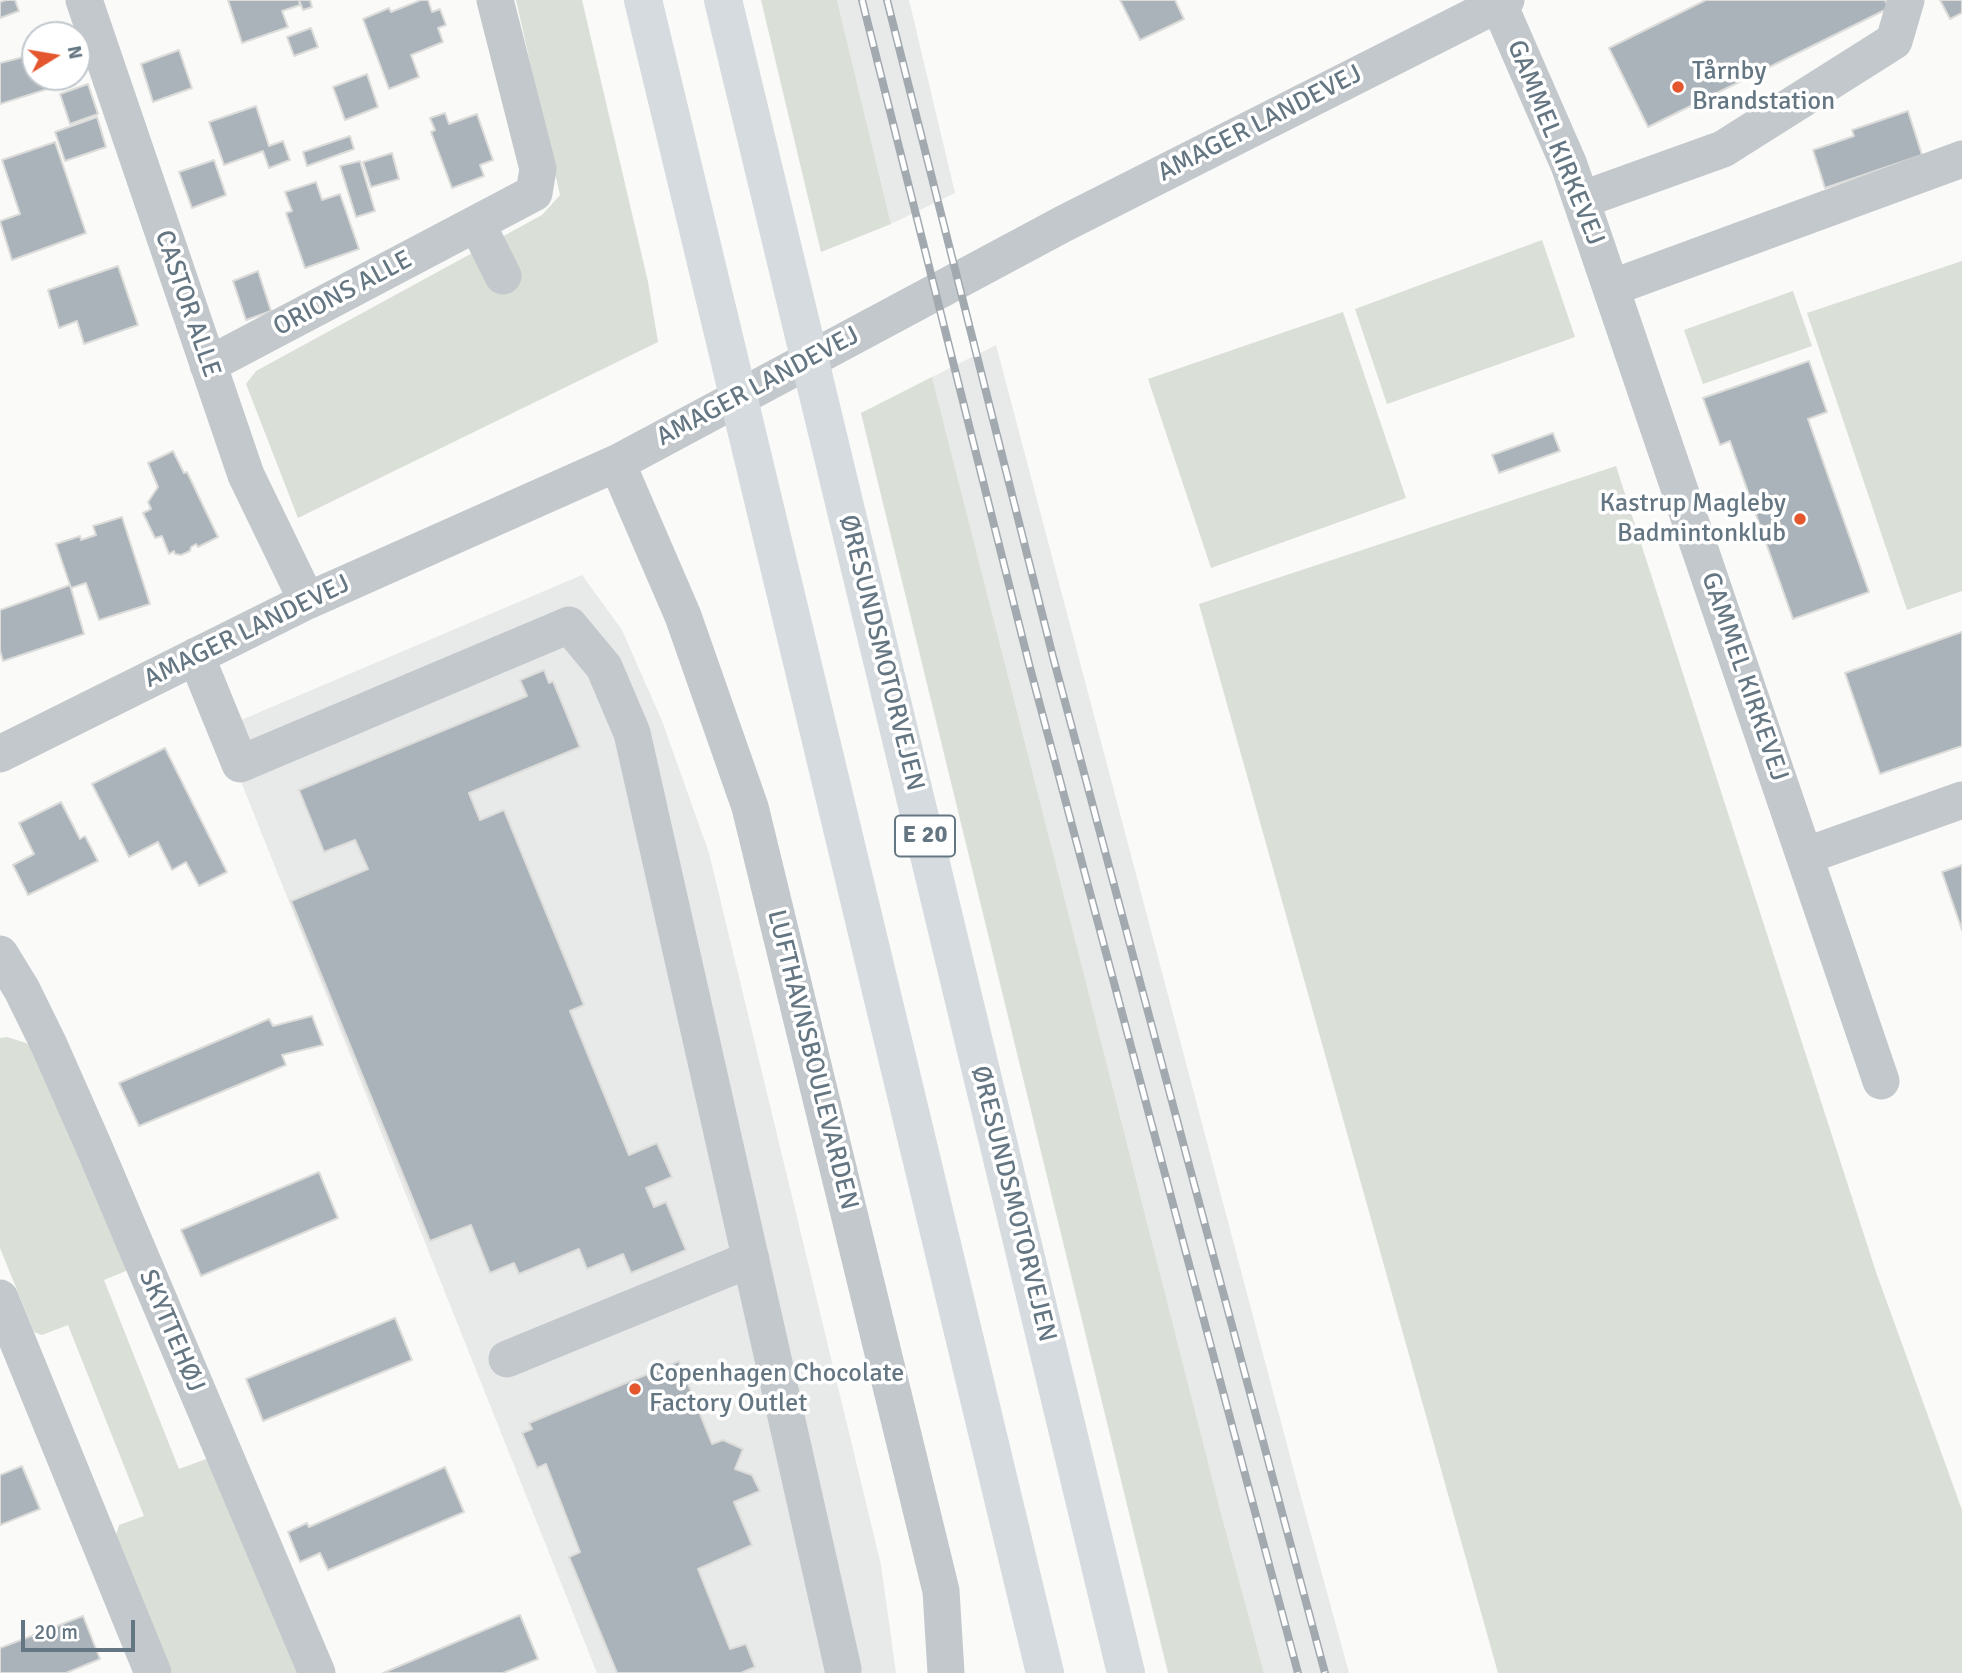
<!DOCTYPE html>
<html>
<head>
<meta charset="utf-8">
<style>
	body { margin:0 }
	#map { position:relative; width:1962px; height:1673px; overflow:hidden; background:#fafaf8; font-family:Signika,sans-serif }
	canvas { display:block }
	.north { position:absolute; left:21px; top:21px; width:70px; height:70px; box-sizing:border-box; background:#fff; border:2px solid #c1c8cd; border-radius:50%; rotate:79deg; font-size:19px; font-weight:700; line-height:28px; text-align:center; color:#657683 }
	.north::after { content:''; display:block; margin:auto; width:24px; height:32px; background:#e4572e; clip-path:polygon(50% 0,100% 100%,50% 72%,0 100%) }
	.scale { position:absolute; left:21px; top:1620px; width:114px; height:32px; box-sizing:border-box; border:4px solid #657683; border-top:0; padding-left:9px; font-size:21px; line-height:24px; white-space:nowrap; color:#657683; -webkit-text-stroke:5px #fff; paint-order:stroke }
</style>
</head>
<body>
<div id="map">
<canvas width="1962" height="1673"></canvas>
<div class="north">N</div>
<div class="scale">20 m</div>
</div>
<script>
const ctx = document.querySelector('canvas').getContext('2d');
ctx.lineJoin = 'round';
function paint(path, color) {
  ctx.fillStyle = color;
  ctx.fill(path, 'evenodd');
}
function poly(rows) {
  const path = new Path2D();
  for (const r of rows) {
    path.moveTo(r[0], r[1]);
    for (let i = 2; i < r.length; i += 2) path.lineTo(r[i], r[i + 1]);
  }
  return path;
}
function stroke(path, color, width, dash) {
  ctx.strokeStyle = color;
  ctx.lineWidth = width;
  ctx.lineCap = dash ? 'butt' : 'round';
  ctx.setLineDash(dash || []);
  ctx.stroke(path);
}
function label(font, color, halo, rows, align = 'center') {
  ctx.font = font + ' Signika,sans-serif';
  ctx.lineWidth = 7;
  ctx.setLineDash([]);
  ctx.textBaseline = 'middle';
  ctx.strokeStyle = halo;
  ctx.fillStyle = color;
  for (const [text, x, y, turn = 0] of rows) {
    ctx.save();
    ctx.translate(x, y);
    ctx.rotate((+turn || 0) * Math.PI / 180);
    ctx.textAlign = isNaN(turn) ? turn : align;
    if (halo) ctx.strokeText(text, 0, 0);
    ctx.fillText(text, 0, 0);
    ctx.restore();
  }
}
paint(poly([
	[837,0,909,0,955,193,891,224],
	[996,345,1299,1490,1349,1673,1264,1673,1222,1517,932,377],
	[582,575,622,630,662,721,709,853,881,1565,896,1673,597,1673,220,729]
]), '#e8e9e9');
paint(poly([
	[516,0,582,0,648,282,658,342,298,518,246,384,256,371,542,215,560,195],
	[761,0,837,0,891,224,821,252],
	[1542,240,1575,337,1387,404,1355,309],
	[1962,261,1962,591,1907,610,1807,313],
	[1793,291,1812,346,1703,384,1684,330],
	[1343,312,1406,498,1211,568,1148,379],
	[932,377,1222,1517,1264,1673,1168,1673,861,413],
	[1616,466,1876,1272,1962,1510,1962,1673,1498,1673,1199,604],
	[7,1037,26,1043,43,1057,133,1268,104,1280,179,1469,214,1456,300,1673,172,1673,116,1535,119,1525,144,1516,68,1325,42,1335,34,1332,0,1248,0,1038]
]), '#dadfd7');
const building = poly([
	[6,0,15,0,19,11,0,18,0,2,6,0],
	[228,0,299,0,300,5,282,11,288,27,242,43,228,0],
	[299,0,310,0,312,7,303,10,299,0],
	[421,0,428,0,432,12,440,9,446,25,438,28,443,42,411,55,419,77,389,89,363,19,389,8,391,12,421,0],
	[1120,0,1175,0,1184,19,1140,40,1120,0],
	[1706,0,1885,0,1889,8,1648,127,1609,48,1706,0],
	[1940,0,1962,0,1962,13,1950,19,1940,0],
	[311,28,318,47,294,56,287,37,311,28],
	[179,50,192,88,153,102,141,64,179,50],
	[35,54,35,77,57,77,60,85,0,104,0,63,35,54],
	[367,74,378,107,345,120,333,87,367,74],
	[88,84,98,114,70,124,60,94,88,84],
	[256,106,269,146,283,141,290,160,269,168,263,151,224,165,209,122,256,106],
	[1908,111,1922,155,1825,188,1813,150,1854,136,1852,130,1908,111],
	[445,113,449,124,477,114,493,160,480,165,484,176,452,188,431,132,435,130,430,118,445,113],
	[97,117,106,147,65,161,55,132,97,117],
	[350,136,354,149,307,166,303,152,350,136],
	[55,142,86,233,12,260,0,221,20,214,2,160,55,142],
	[392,153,399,179,371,187,363,162,392,153],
	[214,160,226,195,192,208,179,172,214,160],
	[360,161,375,211,356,217,340,166,360,161],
	[316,182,322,200,340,194,359,249,305,268,286,213,292,211,285,192,316,182],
	[118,266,138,325,84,344,77,321,59,328,48,290,118,266],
	[258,271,271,311,246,320,233,281,258,271],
	[1809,361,1827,412,1808,419,1869,592,1793,619,1730,441,1720,445,1703,398,1809,361],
	[1553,433,1560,451,1499,473,1492,455,1553,433],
	[173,451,184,473,187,472,218,537,198,547,196,544,191,547,190,551,181,555,175,554,174,551,169,554,162,536,155,538,143,513,151,509,148,502,158,487,148,463,173,451],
	[122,517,150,604,99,620,86,583,71,588,56,544,80,536,81,540,96,535,93,526,122,517],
	[70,585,84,634,3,661,0,650,0,610,70,585],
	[1962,632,1962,746,1880,774,1845,673,1962,632],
	[544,670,549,683,553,681,580,747,469,793,480,820,504,810,584,1005,570,1011,629,1155,657,1143,672,1177,646,1188,654,1207,666,1202,686,1250,631,1273,623,1254,587,1269,579,1249,519,1274,514,1263,490,1273,471,1225,430,1241,291,901,368,869,355,840,324,852,299,790,527,696,520,680,544,670],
	[165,748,227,872,199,886,186,862,172,870,158,842,129,857,92,784,165,748],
	[61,802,80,839,85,836,98,861,28,895,13,865,34,854,19,823,61,802],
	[1962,865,1962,930,1942,872,1962,865],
	[312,1016,323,1045,282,1055,286,1065,139,1126,119,1083,269,1019,273,1026,312,1016],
	[319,1172,338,1218,201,1276,181,1230,319,1172],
	[395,1318,412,1360,263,1421,246,1379,395,1318],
	[679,1361,712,1444,723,1440,743,1449,735,1469,752,1475,760,1491,734,1502,752,1545,698,1569,730,1649,746,1644,755,1667,741,1673,617,1673,569,1557,580,1552,546,1464,537,1468,522,1433,532,1429,529,1423,679,1361],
	[22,1466,40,1509,0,1525,0,1475,22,1466],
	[445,1467,464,1512,328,1570,320,1553,300,1562,288,1532,307,1523,309,1527,445,1467],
	[520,1615,538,1659,503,1673,383,1673,520,1615],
	[83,1616,100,1659,66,1673,0,1673,0,1648,83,1616]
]);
paint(building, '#aab3b9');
stroke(building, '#dcdcda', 2);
stroke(poly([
	[84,0,246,475,307,601],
	[1497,0,1569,165,1881,1081],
	[1581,200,1723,149,1894,41,1906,0],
	[477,224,503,276],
	[1611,288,1962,159],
	[208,365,534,193,538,169,495,0],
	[617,463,683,616,750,807,941,1591,946,1673],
	[196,656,240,764,569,625,604,667,632,733,843,1669],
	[0,754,307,601,617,463,1063,224,1506,0],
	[1805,856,1962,800],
	[0,954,22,990,49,1045,94,1147,317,1673],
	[0,1298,153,1673],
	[507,1359,751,1259]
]), '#c3c8cc', 37);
stroke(poly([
	[643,0,1045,1673],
	[723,0,1126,1673]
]), '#d6dbdf', 38);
const rail = poly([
	[862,0,1029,664,1298,1673],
	[887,0,1053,657,1325,1673]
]);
stroke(rail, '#a2aab0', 8);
stroke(rail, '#fff', 5, [16]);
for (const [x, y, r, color] of [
	[1678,87,7,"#e4572e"],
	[1800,519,7,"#e4572e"],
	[635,1389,7,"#e4572e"]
]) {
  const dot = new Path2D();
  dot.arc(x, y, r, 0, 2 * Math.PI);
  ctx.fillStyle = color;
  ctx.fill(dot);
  stroke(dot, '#fff', 2.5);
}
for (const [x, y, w] of [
	[925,836,60]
]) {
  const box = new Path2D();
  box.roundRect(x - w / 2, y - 20.5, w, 41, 5);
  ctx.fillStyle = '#fff';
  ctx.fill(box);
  stroke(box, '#657683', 2);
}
label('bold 24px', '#657683', null, [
	["E 20",925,836]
]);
label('26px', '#657683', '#fff', [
	["Tårnby",1692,72],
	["Brandstation",1692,102],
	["Kastrup Magleby",1786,504,"right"],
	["Badmintonklub",1786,534,"right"],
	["Copenhagen Chocolate",649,1374],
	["Factory Outlet",649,1404]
], 'left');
label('26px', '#657683', '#fff', [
	["AMAGER LANDEVEJ",1260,124,-27],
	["GAMMEL KIRKEVEJ",1555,143,68],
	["ORIONS ALLE",343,294,-28],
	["CASTOR ALLE",187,304,71],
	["AMAGER LANDEVEJ",758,387,-28],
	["AMAGER LANDEVEJ",247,632,-26],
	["ØRESUNDSMOTORVEJEN",881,653,76],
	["GAMMEL KIRKEVEJ",1744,677,71],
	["LUFTHAVNSBOULEVARDEN",812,1060,76],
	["ØRESUNDSMOTORVEJEN",1013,1204,76],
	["SKYTTEHØJ",171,1331,67]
]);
</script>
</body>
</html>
